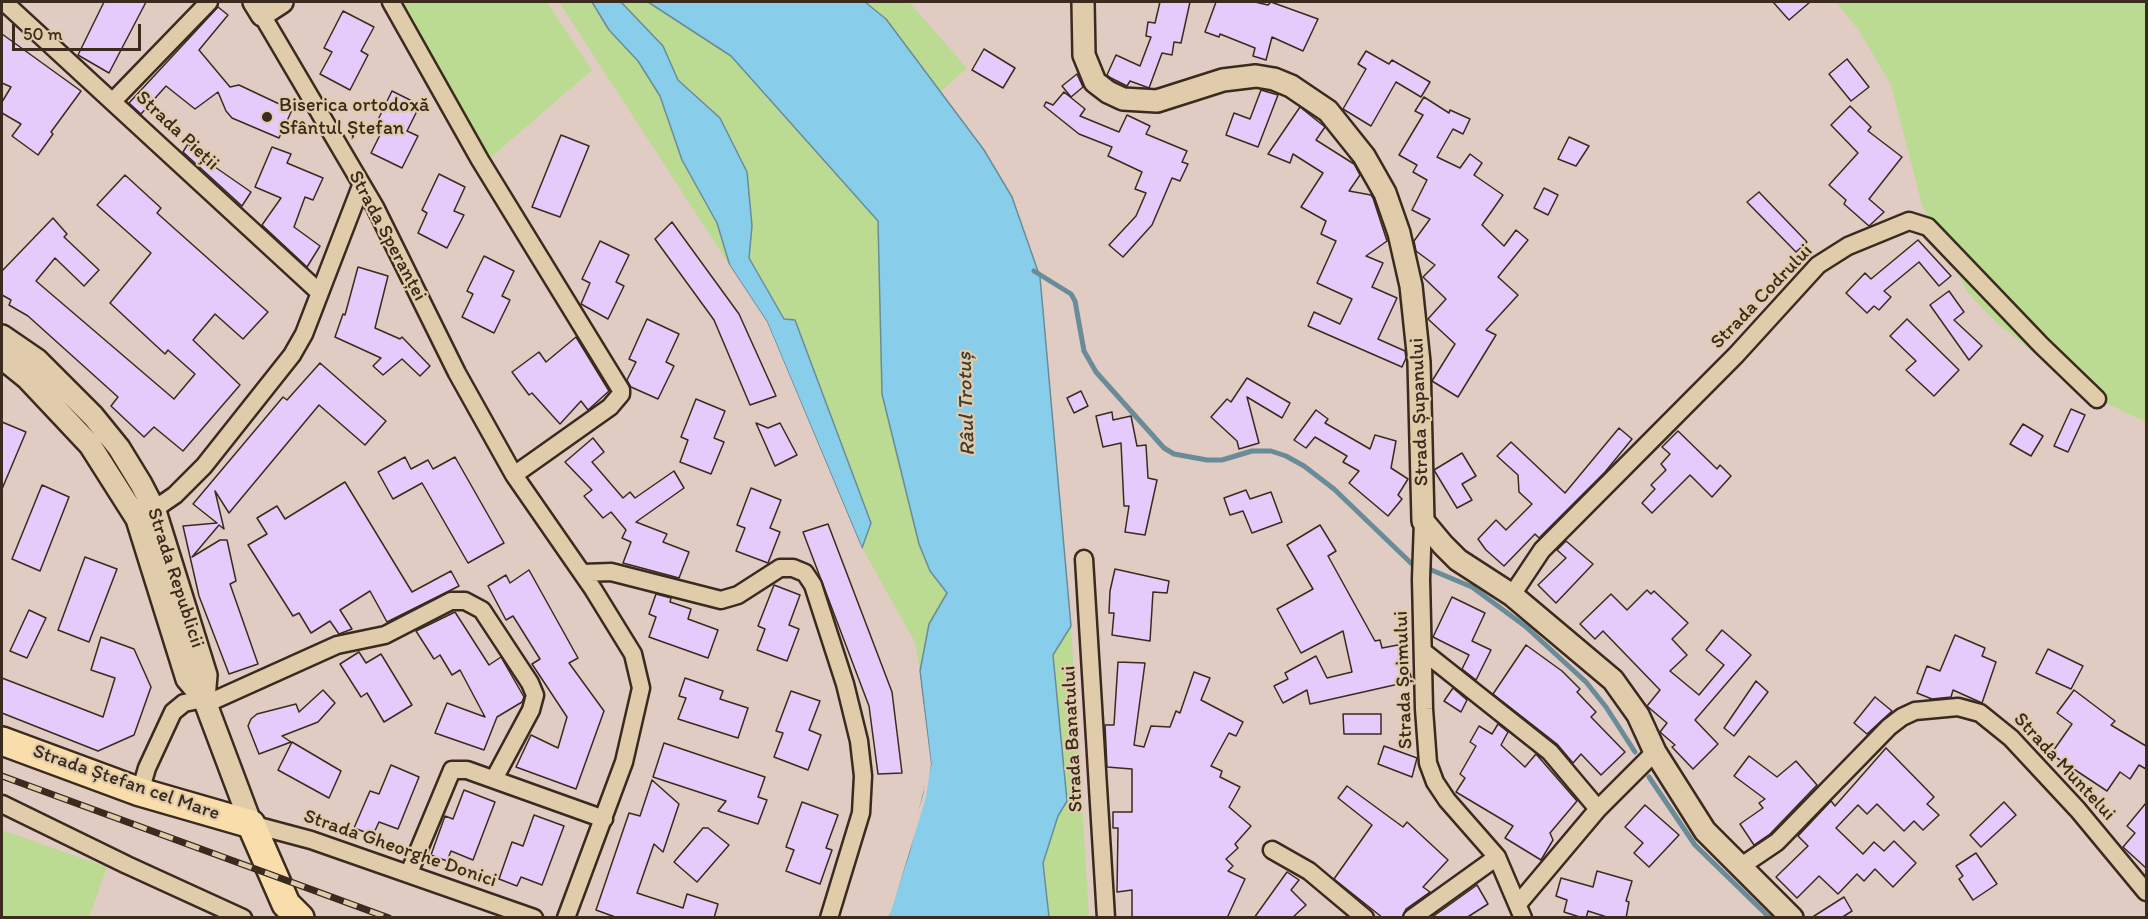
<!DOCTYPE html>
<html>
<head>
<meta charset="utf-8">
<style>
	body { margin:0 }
	#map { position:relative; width:2148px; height:919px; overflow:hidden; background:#e1ccc3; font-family:Itim,sans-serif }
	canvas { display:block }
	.frame { position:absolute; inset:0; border:3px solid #3b2a1e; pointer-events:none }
	.scale { position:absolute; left:12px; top:24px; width:129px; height:27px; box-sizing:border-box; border:3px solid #3b2a1e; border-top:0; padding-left:8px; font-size:18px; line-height:21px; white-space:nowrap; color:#3b2a1e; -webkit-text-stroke:4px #e0ccab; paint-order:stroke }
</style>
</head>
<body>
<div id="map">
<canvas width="2148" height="919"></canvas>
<div class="frame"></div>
<div class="scale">50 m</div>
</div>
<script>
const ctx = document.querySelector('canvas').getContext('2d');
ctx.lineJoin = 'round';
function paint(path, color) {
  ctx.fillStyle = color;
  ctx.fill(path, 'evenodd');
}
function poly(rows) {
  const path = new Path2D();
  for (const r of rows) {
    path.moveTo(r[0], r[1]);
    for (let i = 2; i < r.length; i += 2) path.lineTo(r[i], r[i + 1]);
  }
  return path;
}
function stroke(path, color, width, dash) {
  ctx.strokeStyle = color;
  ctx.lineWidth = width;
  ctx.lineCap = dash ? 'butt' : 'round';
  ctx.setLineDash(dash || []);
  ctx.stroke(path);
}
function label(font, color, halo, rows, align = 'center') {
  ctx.font = font + ' Itim,sans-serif';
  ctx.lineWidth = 4.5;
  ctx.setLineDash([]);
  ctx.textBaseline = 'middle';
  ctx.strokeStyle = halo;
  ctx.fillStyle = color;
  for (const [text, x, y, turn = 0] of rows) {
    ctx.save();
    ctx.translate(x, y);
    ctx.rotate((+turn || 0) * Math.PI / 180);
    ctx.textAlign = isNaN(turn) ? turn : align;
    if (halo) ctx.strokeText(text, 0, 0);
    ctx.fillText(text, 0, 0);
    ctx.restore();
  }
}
paint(poly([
	[398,2,547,2,592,70,490,158],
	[559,2,592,2,609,30,638,61,660,96,682,160,717,223,730,266],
	[621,2,648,2,731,56,878,221,882,394,919,544,930,571,947,593,929,624,920,671,915,642,862,548,871,522,795,320,784,319,749,258,752,226,720,118,678,80,663,46],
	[865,2,909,2,967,68,940,92,886,19],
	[1835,2,2146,2,2146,422,2081,391,1997,323,1968,293,1922,205,1891,85,1858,29],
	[1071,626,1089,917,1049,917,1043,863,1058,816,1067,801,1053,655],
	[2,830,107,867,90,915,91,917,2,917]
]), '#bbda92');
const water = poly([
	[592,2,621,2,663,46,678,80,720,118,747,172,752,226,749,258,784,319,795,320,871,523,862,548,767,322,730,266,717,223,682,160,660,96,638,61,609,30,592,2],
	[648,2,865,2,886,19,984,150,1012,197,1040,277,1071,626,1053,655,1067,801,1058,816,1043,863,1049,917,888,917,909,853,931,764,920,671,929,624,947,593,930,571,919,544,882,394,878,221,731,56,648,2]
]);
paint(water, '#88ceea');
stroke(water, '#698c98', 1.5);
paint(poly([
	[724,257,767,322,863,551,859,549,764,324,728,268],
	[918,663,931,764,926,797,909,853,891,912,888,917,885,918,923,796,928,764,917,671]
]), '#e1ccc3');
stroke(poly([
	[1034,271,1071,294,1075,301,1084,351,1096,372,1164,448,1174,454,1207,460,1222,460,1252,451,1271,451,1286,456,1304,466,1334,489,1413,565],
	[1429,569,1472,587,1525,626,1586,682,1606,707,1635,752],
	[1649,777,1695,845,1770,918]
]), '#698c98', 5);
const building = poly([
	[104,2,146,2,109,73,78,55,104,2],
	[1160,2,1190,2,1181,43,1174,42,1172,55,1162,53,1149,88,1130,81,1127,86,1111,78,1107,75,1116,55,1140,66,1151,37,1146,36,1148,22,1155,23,1160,2],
	[1216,2,1255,2,1268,5,1271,2,1318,19,1303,51,1272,37,1266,60,1253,56,1255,48,1220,34,1219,37,1205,32,1216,2],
	[1773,2,1810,2,1789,20,1773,2],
	[218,7,228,15,199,50,230,87,239,85,292,110,279,138,232,118,226,111,218,92,195,109,166,86,141,114,129,103,218,7],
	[343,11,374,27,361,51,368,55,350,90,320,74,332,52,324,48,343,11],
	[2,34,81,91,51,132,53,134,38,155,12,136,21,124,2,113,2,102,11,87,2,83,2,34],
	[984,49,1015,68,1003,88,972,70,984,49],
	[1366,51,1389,64,1392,60,1430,82,1421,97,1396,82,1371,126,1343,109,1366,69,1358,64,1366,51],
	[1847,59,1869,87,1851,101,1829,74,1847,59],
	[1077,74,1083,87,1071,97,1062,86,1077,74],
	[1261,90,1278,95,1258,147,1226,135,1234,113,1250,119,1261,90],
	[392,91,420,105,407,131,418,136,402,168,371,153,382,131,374,128,392,91],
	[1064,92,1085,109,1080,116,1119,132,1127,115,1150,126,1146,134,1187,151,1182,162,1188,164,1180,181,1172,178,1152,225,1123,257,1109,245,1136,216,1146,193,1135,189,1142,172,1108,156,1112,147,1079,134,1044,106,1046,102,1053,105,1064,92],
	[1424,97,1449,113,1450,110,1470,119,1463,134,1453,129,1437,157,1460,168,1470,154,1482,163,1474,175,1503,195,1482,225,1504,246,1516,230,1528,240,1498,277,1518,295,1486,330,1496,335,1458,397,1432,381,1455,344,1428,319,1446,299,1423,277,1435,265,1416,251,1414,241,1430,219,1412,210,1427,180,1413,172,1417,165,1399,155,1423,115,1415,111,1424,97],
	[1850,106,1871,127,1868,131,1902,157,1869,199,1884,212,1869,226,1844,204,1846,200,1829,185,1858,153,1831,125,1850,106],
	[1300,107,1325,127,1316,140,1354,164,1360,175,1349,191,1371,195,1373,198,1387,241,1366,256,1383,263,1372,287,1397,298,1378,339,1405,351,1406,358,1402,367,1308,326,1314,312,1340,324,1352,299,1317,283,1336,241,1321,234,1326,221,1301,207,1323,173,1293,154,1290,163,1268,154,1300,107],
	[561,135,589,146,560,217,532,207,561,135],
	[1569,137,1589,146,1576,166,1558,159,1569,137],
	[188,144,215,167,251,192,242,206,183,152,188,144],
	[272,147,291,154,287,163,323,178,313,200,305,197,294,227,320,246,307,267,262,225,281,198,255,187,272,147],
	[439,174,465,187,454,211,464,215,447,248,418,233,427,213,422,210,439,174],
	[125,175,161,208,157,213,268,312,243,339,215,314,193,340,240,385,183,451,154,427,144,437,111,406,118,397,28,316,9,305,11,300,2,295,2,271,53,218,67,234,64,237,99,270,84,286,55,258,36,281,174,399,195,374,168,350,165,354,110,303,151,253,97,205,125,175],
	[1544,188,1558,195,1548,215,1534,208,1544,188],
	[1759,192,1807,242,1796,252,1747,202,1759,192],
	[672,222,739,314,776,396,750,405,714,320,655,239,672,222],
	[1918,240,1951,276,1939,286,1919,262,1884,291,1891,297,1879,310,1874,306,1867,313,1846,293,1865,273,1871,279,1918,240],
	[600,241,629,255,616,282,624,286,608,319,581,304,590,283,582,279,600,241],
	[484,256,514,271,502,296,510,300,494,333,462,317,473,294,467,291,484,256],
	[358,267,388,276,375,328,400,339,402,337,430,366,420,376,402,359,383,375,373,366,381,358,335,337,343,314,345,315,358,267],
	[1949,291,1964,312,1954,320,1982,346,1969,360,1930,305,1949,291],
	[647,319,679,334,666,362,674,366,658,399,631,387,627,380,636,362,629,359,647,319],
	[1907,319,1959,370,1934,396,1906,370,1916,361,1890,336,1907,319],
	[576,337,609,391,588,410,581,401,560,424,532,393,529,395,512,372,539,352,546,362,576,337],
	[320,363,386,421,365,445,319,405,229,513,215,491,224,529,219,525,192,557,220,540,227,540,236,581,230,584,258,664,229,674,199,596,183,526,217,523,193,504,283,397,287,400,320,363],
	[1247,378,1290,403,1282,418,1247,397,1259,443,1239,449,1237,441,1211,417,1227,399,1231,402,1247,378],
	[1081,391,1088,406,1074,413,1067,398,1081,391],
	[696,399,725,411,714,438,724,442,711,474,680,462,688,440,681,437,696,399],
	[2071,409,2085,415,2068,452,2054,446,2071,409],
	[1316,410,1328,419,1325,423,1370,449,1375,435,1396,441,1391,468,1408,479,1398,495,1402,499,1388,516,1349,483,1359,471,1343,462,1347,456,1315,437,1306,448,1294,440,1316,410],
	[1112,412,1113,420,1131,416,1137,446,1146,445,1148,478,1157,480,1145,535,1125,532,1129,506,1124,506,1121,443,1103,447,1096,416,1112,412],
	[2,422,26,432,2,489,2,422],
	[756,423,768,428,780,423,797,455,775,466,756,423],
	[2023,424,2043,436,2031,456,2010,444,2023,424],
	[1619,428,1632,439,1605,472,1539,538,1535,534,1504,566,1486,550,1478,539,1496,520,1506,530,1532,504,1519,492,1518,475,1497,456,1511,442,1565,493,1619,428],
	[1678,431,1717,469,1720,465,1731,476,1712,497,1690,475,1652,513,1642,503,1655,489,1651,485,1666,470,1661,464,1670,454,1662,447,1678,431],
	[593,438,604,452,592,462,623,498,630,492,635,498,674,471,684,488,636,522,667,534,663,542,689,552,679,578,623,563,631,542,622,538,626,530,611,512,603,518,584,496,592,490,565,462,593,438],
	[1462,453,1476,476,1462,484,1472,500,1457,508,1434,470,1462,453],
	[405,457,411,469,428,460,433,469,455,457,504,543,468,563,422,483,393,499,378,472,405,457],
	[345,482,412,592,451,571,459,586,387,622,370,591,340,610,352,629,339,634,330,621,311,633,299,613,293,616,248,545,267,534,257,518,277,506,285,519,345,482],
	[42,485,69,497,40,571,12,559,42,485],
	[751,488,781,500,770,528,780,532,768,563,736,551,745,528,737,525,751,488],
	[1246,490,1250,499,1271,492,1282,522,1252,533,1243,511,1230,515,1224,498,1246,490],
	[828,524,892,692,902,773,878,774,869,706,803,532,828,524],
	[1320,525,1336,551,1328,556,1375,641,1380,640,1382,648,1403,644,1412,681,1310,704,1307,690,1283,703,1274,686,1288,679,1285,673,1316,656,1327,678,1352,672,1343,631,1301,653,1277,609,1313,589,1287,545,1320,525],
	[1566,541,1593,564,1556,603,1538,585,1566,558,1557,550,1566,541],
	[85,557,117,569,89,642,58,630,85,557],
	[1115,569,1169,581,1167,593,1153,592,1150,641,1112,635,1114,613,1109,613,1110,591,1115,569],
	[529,570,578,658,569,663,604,711,576,789,516,767,531,735,558,748,567,717,532,664,540,659,513,616,506,620,488,586,506,575,510,583,529,570],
	[774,585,800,595,789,625,799,629,787,661,757,650,765,629,758,626,774,585],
	[1647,590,1651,594,1654,591,1688,623,1672,639,1687,655,1670,671,1699,695,1724,665,1706,650,1722,630,1751,655,1695,720,1718,744,1693,769,1672,747,1675,745,1660,732,1667,723,1647,706,1660,690,1603,631,1595,639,1580,624,1611,594,1627,610,1647,590],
	[656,594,671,598,670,602,691,609,688,619,718,630,708,658,649,637,656,617,649,614,656,594],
	[1452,597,1485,613,1472,641,1491,650,1476,680,1462,669,1469,655,1433,637,1452,597],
	[29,610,46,618,27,658,10,651,29,610],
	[455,612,489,665,501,657,524,697,522,702,497,717,484,750,435,733,447,703,485,717,460,670,452,675,440,655,434,659,416,631,455,612],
	[1955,635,1985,648,1982,656,1996,662,1982,703,1953,690,1951,697,1932,699,1917,693,1927,666,1940,671,1955,635],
	[101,637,134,649,151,687,134,735,98,751,2,713,2,678,103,717,115,678,91,670,101,637],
	[1526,645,1562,671,1580,689,1577,692,1596,712,1591,717,1625,752,1601,775,1581,754,1573,763,1557,744,1493,694,1526,645],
	[2048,649,2083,666,2071,689,2036,673,2048,649],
	[359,652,366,663,381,654,412,705,384,722,367,693,361,697,340,664,359,652],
	[1118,662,1145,663,1134,745,1144,747,1151,726,1170,727,1176,711,1180,713,1194,672,1210,678,1201,700,1243,722,1236,736,1229,733,1211,766,1222,771,1220,777,1240,787,1229,807,1251,826,1235,844,1238,848,1226,859,1233,866,1228,871,1245,879,1227,918,1132,918,1132,890,1117,892,1118,828,1113,828,1113,812,1132,812,1132,769,1107,767,1105,725,1114,725,1118,662],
	[685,678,723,691,720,699,748,708,738,738,678,719,686,698,679,696,685,678],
	[1756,681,1768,692,1734,736,1724,728,1756,681],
	[1453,688,1467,700,1461,712,1444,701,1453,688],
	[323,690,335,703,318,722,282,736,291,742,259,754,248,726,251,719,257,714,296,704,299,712,323,690],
	[2074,690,2115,721,2111,725,2146,746,2146,769,2139,765,2130,779,2120,772,2107,791,2051,754,2072,724,2057,713,2074,690],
	[791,691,820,701,809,730,821,735,808,770,774,757,783,733,776,731,791,691],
	[1875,697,1892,711,1867,734,1854,723,1875,697],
	[1343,714,1381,714,1381,734,1344,734,1343,714],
	[1498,724,1508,732,1501,745,1525,767,1536,754,1577,801,1550,833,1553,840,1541,860,1505,838,1513,826,1456,792,1465,778,1460,774,1476,746,1470,742,1479,726,1492,734,1498,724],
	[292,742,341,771,329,798,278,770,292,742],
	[664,743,765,777,758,797,767,800,758,824,718,811,726,801,653,777,664,743],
	[1384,746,1417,758,1412,777,1378,764,1384,746],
	[1886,748,1934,797,1927,804,1939,815,1923,830,1914,821,1904,831,1877,804,1867,814,1858,805,1836,828,1863,854,1874,842,1884,851,1894,841,1916,863,1893,887,1875,869,1864,881,1857,874,1838,894,1819,876,1797,898,1776,877,1808,846,1798,836,1831,801,1835,806,1886,748],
	[1749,756,1777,777,1796,761,1817,785,1770,834,1754,845,1740,824,1763,808,1759,803,1765,799,1734,776,1749,756],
	[391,765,419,777,398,829,379,822,373,835,354,828,370,791,379,794,391,765],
	[652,780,679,804,663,852,654,844,637,893,683,908,687,894,718,904,714,918,618,918,596,910,629,813,640,816,652,780],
	[1347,786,1403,827,1407,822,1448,860,1423,887,1430,892,1406,909,1402,918,1383,918,1334,879,1372,825,1338,798,1347,786],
	[464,790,495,802,473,860,451,851,447,861,431,855,445,816,453,819,464,790],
	[802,802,838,815,826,848,832,850,820,884,786,871,794,850,786,847,802,802],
	[2004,802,2016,815,1981,847,1970,835,2004,802],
	[2146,803,2146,868,2123,847,2135,833,2127,826,2146,803],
	[1645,805,1679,835,1649,867,1634,853,1643,843,1625,827,1645,805],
	[534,815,564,826,542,885,521,877,517,886,499,879,512,842,523,846,534,815],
	[703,828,708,828,729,845,697,882,674,862,703,828],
	[1976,853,1997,884,1973,900,1959,879,1963,876,1956,866,1976,853],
	[1597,871,1632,881,1626,901,1629,902,1626,918,1610,918,1588,911,1586,918,1583,918,1564,912,1567,900,1556,896,1561,878,1593,887,1597,871],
	[1287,872,1299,880,1291,890,1306,905,1292,918,1254,918,1287,872],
	[1477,885,1488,904,1466,918,1431,918,1477,885],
	[1844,897,1852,911,1841,918,1811,918,1844,897]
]);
paint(building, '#e4cbfb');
stroke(building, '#3b2a1e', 1.5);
const minor = poly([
	[4,2,319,292],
	[391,2,480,160,621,390,621,394,610,407,514,475],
	[262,15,375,207,457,373,514,475,593,589,633,654,641,688,624,762,566,918],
	[114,100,209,2],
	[146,515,175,495,204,466,292,355,304,334,361,186],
	[1423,521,1421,579,1424,709,1428,763,1435,782,1447,800,1497,857,1523,918],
	[1084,559,1106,918],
	[583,573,611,572,721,600,738,595,780,568,793,568,805,573,813,585,845,684,859,741,863,776,861,813,829,918],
	[1512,595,1542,550,1736,355,1818,265,1848,246,1909,221,1928,227,2041,345,2097,399],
	[1424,652,1550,752,1598,809],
	[206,704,337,645,385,635,451,601,465,601,482,610,530,683,535,695,531,710,494,779],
	[140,792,147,768,173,712,184,703,204,699],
	[2,804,127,865,243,918],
	[251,824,311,840,534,918],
	[1272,850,1309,871,1365,918],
	[1740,867,1777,842,1889,727,1902,717,1915,711,1958,707,1980,713,2011,738,2078,810,2146,892],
	[409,873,452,770,467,770,604,819],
	[1518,904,1598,809,1655,752],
	[1412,918,1497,857]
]);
const tertiary = poly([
	[254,2,262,15,282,2],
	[1083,2,1084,55,1095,82,1108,92,1123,99,1157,101,1223,80,1256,76,1274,79,1291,86,1328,111,1364,156,1385,193,1399,233,1411,286,1419,362,1423,521,1443,545,1458,560,1512,595,1613,680,1638,715,1655,752,1705,831,1792,918],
	[2,336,37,360,93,416,119,448,141,484,155,511,206,675,204,699],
	[2,358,27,378,90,445,137,519,187,679,204,699,251,824]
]);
const primary = poly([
	[2,741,140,792,251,824,286,904,300,918]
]);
stroke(minor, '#3b2a1e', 21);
stroke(tertiary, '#3b2a1e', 26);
stroke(primary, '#3b2a1e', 32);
stroke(minor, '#e0ccab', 16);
stroke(tertiary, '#e0ccab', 21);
stroke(primary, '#f9deab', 27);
const rail = poly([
	[2,776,389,918]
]);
stroke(rail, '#3b2a1e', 7);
stroke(rail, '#e0ccab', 4.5, [14]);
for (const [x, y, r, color] of [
	[267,117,6,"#3b2a1e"]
]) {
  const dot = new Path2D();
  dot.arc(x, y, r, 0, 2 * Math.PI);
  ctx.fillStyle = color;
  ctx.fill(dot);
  stroke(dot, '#e0ccab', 2);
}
label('20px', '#3b2a1e', '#e0ccab', [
	["Biserica ortodoxă",279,106],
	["Sfântul Ștefan",279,129]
], 'left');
label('20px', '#3b2a1e', '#e0ccab', [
	["Strada Pieții",177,131,43],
	["Strada Speranței",387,236,62],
	["Strada Codrului",1762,297,-46],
	["Strada Șupanului",1420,412,-92],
	["Strada Republicii",175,578,72],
	["Strada Șoimului",1404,680,-92],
	["Strada Banatului",1073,739,-93],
	["Strada Muntelui",2064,767,47],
	["Strada Ștefan cel Mare",126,783,19],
	["Strada Gheorghe Donici",400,849,19]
]);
label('italic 21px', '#433a32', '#e0ccab', [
	["Râul Trotuș",967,404,-92]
]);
</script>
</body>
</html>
